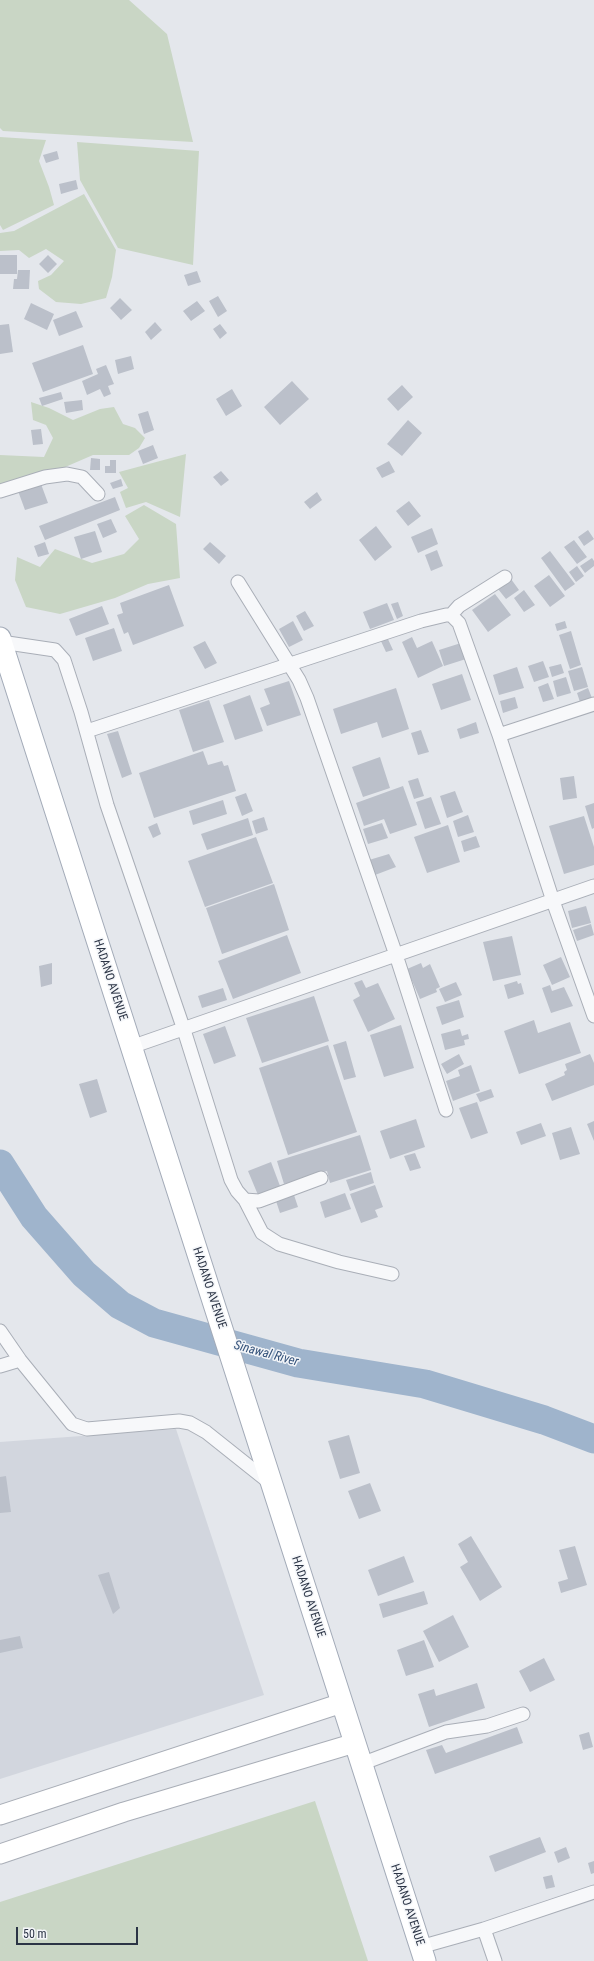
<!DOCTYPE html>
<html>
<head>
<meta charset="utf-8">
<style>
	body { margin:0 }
	#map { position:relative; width:594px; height:1961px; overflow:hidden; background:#e4e7ec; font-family:"Roboto Condensed",sans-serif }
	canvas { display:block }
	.scale { position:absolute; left:16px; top:1927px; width:122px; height:18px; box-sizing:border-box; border:2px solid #2b3445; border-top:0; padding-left:5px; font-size:12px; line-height:14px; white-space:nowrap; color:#2b3445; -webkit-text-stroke:3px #f4f6f9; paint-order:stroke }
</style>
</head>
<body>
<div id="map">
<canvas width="594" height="1961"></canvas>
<div class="scale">50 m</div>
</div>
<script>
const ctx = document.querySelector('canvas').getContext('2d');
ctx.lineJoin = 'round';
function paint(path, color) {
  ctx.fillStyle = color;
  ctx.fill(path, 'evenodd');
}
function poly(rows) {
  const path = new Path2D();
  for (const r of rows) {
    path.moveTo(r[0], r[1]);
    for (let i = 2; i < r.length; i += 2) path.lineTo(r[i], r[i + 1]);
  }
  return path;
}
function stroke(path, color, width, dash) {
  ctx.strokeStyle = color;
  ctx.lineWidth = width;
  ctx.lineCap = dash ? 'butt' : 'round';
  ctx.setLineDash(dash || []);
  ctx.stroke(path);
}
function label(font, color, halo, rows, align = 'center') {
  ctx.font = font + ' "Roboto Condensed",sans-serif';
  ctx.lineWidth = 3;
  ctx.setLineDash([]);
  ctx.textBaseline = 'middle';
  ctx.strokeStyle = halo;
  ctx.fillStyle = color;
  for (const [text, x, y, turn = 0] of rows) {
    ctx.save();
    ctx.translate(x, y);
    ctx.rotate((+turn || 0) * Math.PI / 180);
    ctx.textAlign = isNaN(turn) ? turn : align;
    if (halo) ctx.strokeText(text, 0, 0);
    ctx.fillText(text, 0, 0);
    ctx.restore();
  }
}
paint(poly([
	[176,1429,264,1695,0,1779,0,1442]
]), '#d2d6de');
paint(poly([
	[0,0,129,0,167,34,193,142,3,131,0,128],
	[0,137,46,140,39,161,49,187,54,205,3,230,0,225],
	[77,142,199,151,193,265,118,248,80,180],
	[84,194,116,250,112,277,106,298,81,304,56,302,39,289,38,281,51,275,64,261,46,249,29,258,19,250,0,251,0,233,14,231],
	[31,402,49,408,73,420,100,409,114,407,123,424,135,428,145,438,139,448,129,455,93,455,56,471,0,485,0,455,44,457,53,438,46,425,33,420],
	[186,454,180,517,146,502,126,508,120,492,128,488,119,472],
	[144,505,176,524,180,578,148,584,115,598,60,614,26,607,15,580,17,557,40,567,55,549,92,563,124,554,139,539,125,516],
	[315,1801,368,1961,0,1961,0,1902]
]), '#c9d6c5');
stroke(poly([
	[0,1164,34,1217,84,1274,120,1305,154,1323,298,1363,425,1384,544,1420,594,1439]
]), '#9fb4cc', 29);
paint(poly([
	[57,151,59,159,46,163,43,155],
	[76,180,78,189,61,194,59,184],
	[0,255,17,255,17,274,0,274],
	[48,255,57,264,48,273,39,264],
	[18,270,30,270,29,289,13,289,14,279,17,279],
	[197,271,201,282,188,286,184,275],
	[218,296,227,311,218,317,209,301],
	[120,298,132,310,121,320,110,308],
	[197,301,205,311,191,321,183,311],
	[31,303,54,314,47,330,24,319],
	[76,311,83,327,59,336,53,320],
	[155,322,162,330,151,340,145,332],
	[9,324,13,352,0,354,0,325],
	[220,324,227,333,220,339,213,329],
	[83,345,93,374,43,392,32,363],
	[131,356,134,369,118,374,115,360],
	[106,365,114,384,108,386,111,394,104,397,100,389,87,395,82,381,98,374,96,369],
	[292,381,309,399,280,425,264,407],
	[402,385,413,397,398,411,387,399],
	[232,389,242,406,226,416,216,399],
	[61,392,63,399,42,406,39,398],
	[82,400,83,410,66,413,64,402],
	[148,411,154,430,144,434,138,414],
	[408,420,422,433,402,456,387,444],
	[41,429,43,444,33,445,31,430],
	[153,445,158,458,143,464,138,451],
	[91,458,100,459,100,470,90,470],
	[110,460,116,460,116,473,105,473,105,466,110,466],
	[389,461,395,472,382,478,376,468],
	[221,471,229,480,221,486,213,477],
	[121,479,123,486,113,489,110,483],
	[41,484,48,503,25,510,18,491],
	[317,492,322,500,310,509,304,502],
	[115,497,120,510,45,540,39,526],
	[409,501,421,516,408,526,396,511],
	[111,519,117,532,103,538,97,524],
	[376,526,392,547,375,561,359,540],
	[432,528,438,544,418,553,411,537],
	[588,530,594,539,584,546,578,537],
	[95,531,102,552,81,559,74,537],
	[574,540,587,557,577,564,564,547],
	[45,542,49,554,38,557,34,546],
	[210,542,226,556,219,564,203,549],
	[437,550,443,566,431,571,425,555],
	[550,551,575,584,565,591,541,558],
	[592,558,594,561,594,566,585,573,580,566],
	[577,566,584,576,576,582,569,572],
	[549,575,565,596,550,607,534,586],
	[511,579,519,590,506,599,498,589],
	[169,585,184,626,133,645,128,632,124,634,117,615,123,613,120,603],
	[524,590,535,605,524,612,514,598],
	[495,594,511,615,488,632,472,610],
	[398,602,403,616,397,619,391,604],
	[387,603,394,620,370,629,363,612],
	[102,606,109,624,76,636,69,619],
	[305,611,314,626,304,631,296,616],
	[293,621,303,640,289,647,279,629],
	[565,621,567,628,557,631,555,624],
	[114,628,122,651,93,661,85,638],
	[571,631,581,665,570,669,559,635],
	[387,637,393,650,386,652,380,639],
	[412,637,417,648,432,641,443,666,418,678,402,642],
	[205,641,217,663,205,669,193,647],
	[461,643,466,659,444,666,439,650],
	[543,661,549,677,534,682,528,666],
	[561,664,564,673,552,677,549,667],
	[517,667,524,688,499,695,493,675],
	[582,667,588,687,574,691,568,671],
	[462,674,471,700,441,710,432,684],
	[566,677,571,693,557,697,553,681],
	[289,681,301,715,267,726,260,708,270,704,264,689],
	[548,683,554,699,543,702,538,687],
	[396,688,409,729,382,738,377,722,341,734,333,709],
	[588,688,592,698,580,702,577,693],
	[250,695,263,731,235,740,223,705],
	[515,697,518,708,503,713,500,701],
	[209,700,224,742,193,752,179,710],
	[476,722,479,733,460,739,457,729],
	[421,730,429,752,418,755,411,733],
	[118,731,132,774,122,778,107,734],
	[203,751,208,765,222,761,224,766,228,765,236,791,154,818,139,773],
	[380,757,390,788,363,797,352,767],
	[574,776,577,798,563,800,560,778],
	[418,778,424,796,414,799,408,781],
	[403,786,417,825,390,834,384,819,364,826,356,803],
	[455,791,463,812,447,818,440,796],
	[246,793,253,811,242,816,235,797],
	[431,797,441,824,425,829,416,802],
	[223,800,227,814,193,825,189,811],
	[594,803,594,828,592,829,585,806],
	[468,815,474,832,458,837,453,821],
	[584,816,594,847,594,865,564,874,549,826],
	[264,817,268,830,256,834,252,821],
	[248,818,253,835,207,850,201,834],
	[157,823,161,834,153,838,148,827],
	[382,823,388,838,368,844,363,829],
	[448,825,460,862,427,873,414,837],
	[476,836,480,847,464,852,461,841],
	[256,837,273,883,205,907,188,861],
	[389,854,396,867,375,875,369,860],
	[274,884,289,930,222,954,206,908],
	[586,906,591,923,572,928,568,911],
	[591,924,594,935,577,941,573,930],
	[287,935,301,973,233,999,218,961],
	[512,936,521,975,493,981,483,942],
	[561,957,570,977,552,985,543,965],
	[52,963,52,984,41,987,39,966],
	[421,963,423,968,430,964,440,987,436,989,437,992,420,999,407,969],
	[362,980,366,988,378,983,395,1019,368,1032,353,1000,360,996,354,983],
	[517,981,518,984,521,983,524,994,508,999,504,985],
	[456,982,462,995,445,1002,439,989],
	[550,985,552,991,564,987,573,1006,551,1013,542,988],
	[223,988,227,1000,202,1008,198,996],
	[314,996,329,1041,262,1063,246,1018],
	[459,1000,464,1017,442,1025,436,1007],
	[534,1020,538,1033,570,1022,581,1053,519,1074,504,1031],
	[401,1025,414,1068,384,1077,370,1035],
	[225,1026,236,1056,214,1064,203,1034],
	[460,1029,462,1036,468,1034,469,1039,464,1040,465,1045,445,1050,441,1034],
	[346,1041,356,1077,344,1080,333,1045],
	[328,1045,357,1132,288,1155,259,1068],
	[459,1054,464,1064,447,1074,441,1064],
	[590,1054,594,1063,594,1085,552,1101,545,1084,565,1075,564,1072,567,1070,565,1064],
	[471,1065,480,1091,453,1101,446,1081,460,1076,458,1070],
	[97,1079,107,1112,90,1118,79,1084],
	[491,1089,494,1097,480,1102,476,1094],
	[477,1102,488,1133,471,1139,459,1108],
	[416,1119,425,1147,390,1159,380,1131],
	[594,1121,594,1141,587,1124],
	[541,1123,546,1136,521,1145,516,1132],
	[571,1127,580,1154,560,1160,552,1133],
	[360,1135,371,1170,330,1183,327,1171,284,1184,277,1161],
	[415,1153,421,1168,410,1171,404,1156],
	[271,1162,280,1186,258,1195,248,1171],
	[371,1172,374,1183,350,1191,346,1180],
	[375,1185,383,1207,375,1210,378,1217,361,1223,350,1194],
	[293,1192,298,1207,280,1213,275,1198],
	[345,1193,351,1209,325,1218,320,1202],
	[349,1435,360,1473,340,1479,328,1441],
	[6,1476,11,1512,0,1513,0,1477],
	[370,1483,381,1511,359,1519,348,1491],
	[471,1536,502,1587,480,1601,460,1567,468,1562,458,1544],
	[575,1546,587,1585,561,1593,558,1582,568,1579,559,1550],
	[404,1556,414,1582,378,1596,368,1570],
	[109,1572,120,1608,113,1614,98,1575],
	[424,1591,428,1604,383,1618,379,1604],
	[453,1615,469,1647,439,1662,423,1631],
	[20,1636,23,1648,0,1653,0,1640],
	[424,1640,434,1667,406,1676,397,1650],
	[544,1658,555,1680,530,1692,519,1671],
	[477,1683,485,1708,429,1727,418,1694,434,1689,436,1696],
	[517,1727,523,1743,435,1774,426,1750,442,1745,446,1753],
	[589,1732,593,1747,583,1750,579,1735],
	[540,1837,546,1852,495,1872,489,1856],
	[566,1847,570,1858,558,1863,554,1852],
	[594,1861,594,1873,591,1874,588,1863],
	[552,1875,555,1887,546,1889,543,1877]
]), '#bbc0ca');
const street = poly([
	[0,491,45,477,67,474,82,477,98,494],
	[238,582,299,680,307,698,396,955,446,1110],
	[451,615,459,606,505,577],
	[1,642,55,650,64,660,81,712,107,805,184,1030,231,1180,237,1191,245,1200,259,1201,321,1178],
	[87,731,421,621,446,615,451,615,459,623,499,735,553,901,594,1016],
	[499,735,594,704],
	[131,1047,594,886],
	[245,1200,262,1233,279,1244,339,1262,392,1274],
	[0,1331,20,1360,72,1424,87,1429,179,1421,190,1423,206,1432,270,1483],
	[0,1366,20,1360],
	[361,1764,446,1732,487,1726,523,1714],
	[484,1929,495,1961],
	[420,1947,484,1929,594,1892]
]);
const secondary = poly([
	[0,1815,342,1703],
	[0,1854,124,1812,355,1743]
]);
const primary = poly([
	[0,638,425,1961]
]);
stroke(street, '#a9aeb7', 15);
stroke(secondary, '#a9aeb7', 21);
stroke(primary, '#a3abb8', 23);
stroke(street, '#f7f8fa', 13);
stroke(secondary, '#fff', 19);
stroke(primary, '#fff', 21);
label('12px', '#2b3445', '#f4f6f9', [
	["HADANO AVENUE",110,980,72],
	["HADANO AVENUE",209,1288,72],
	["HADANO AVENUE",308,1597,72],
	["HADANO AVENUE",407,1905,72]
]);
label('italic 13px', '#34527a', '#f4f6f9', [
	["Sinawal River",266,1354,15]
]);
</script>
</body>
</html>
